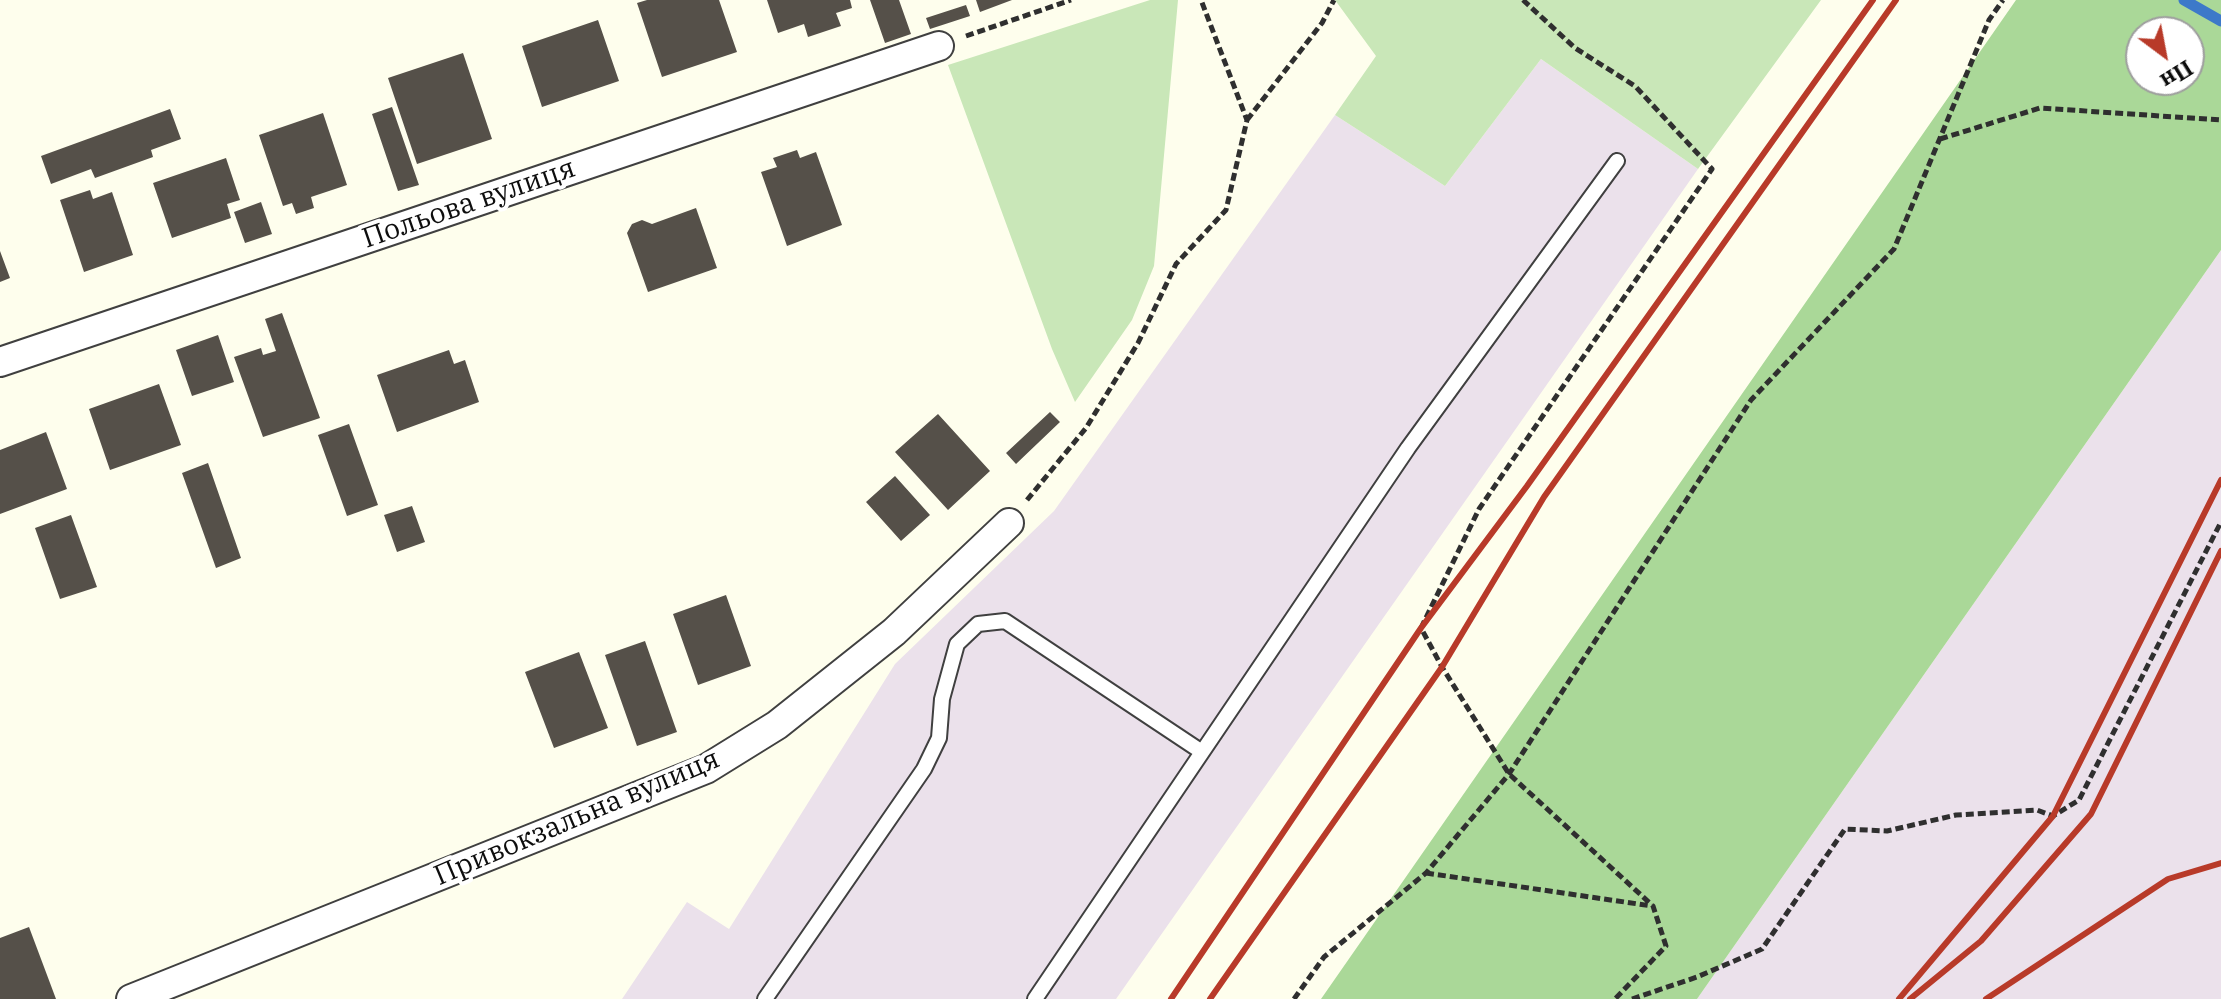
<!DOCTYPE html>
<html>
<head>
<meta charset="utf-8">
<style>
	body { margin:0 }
	#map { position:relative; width:2221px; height:999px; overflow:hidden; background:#fefeed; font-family:"IBM Plex Serif",serif }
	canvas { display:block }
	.north { position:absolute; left:2125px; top:16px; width:80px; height:80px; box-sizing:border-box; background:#fff; border:2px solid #9e9e9e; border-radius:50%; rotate:148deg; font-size:22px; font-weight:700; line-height:32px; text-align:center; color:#0d0d0d }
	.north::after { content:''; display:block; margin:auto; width:28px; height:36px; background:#b83a29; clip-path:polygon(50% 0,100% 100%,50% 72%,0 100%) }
</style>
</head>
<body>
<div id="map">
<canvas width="2221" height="999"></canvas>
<div class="north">Пн</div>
</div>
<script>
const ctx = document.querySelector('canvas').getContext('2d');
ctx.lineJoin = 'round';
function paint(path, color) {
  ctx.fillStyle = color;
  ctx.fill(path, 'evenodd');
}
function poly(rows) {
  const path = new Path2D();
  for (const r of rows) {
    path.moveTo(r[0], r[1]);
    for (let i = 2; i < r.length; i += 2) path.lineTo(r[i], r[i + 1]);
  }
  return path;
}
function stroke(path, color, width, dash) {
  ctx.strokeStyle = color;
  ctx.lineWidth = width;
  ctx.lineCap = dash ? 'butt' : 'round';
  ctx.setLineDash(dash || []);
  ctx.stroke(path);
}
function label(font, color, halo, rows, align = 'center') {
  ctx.font = font + ' "IBM Plex Serif",serif';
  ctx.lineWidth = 8;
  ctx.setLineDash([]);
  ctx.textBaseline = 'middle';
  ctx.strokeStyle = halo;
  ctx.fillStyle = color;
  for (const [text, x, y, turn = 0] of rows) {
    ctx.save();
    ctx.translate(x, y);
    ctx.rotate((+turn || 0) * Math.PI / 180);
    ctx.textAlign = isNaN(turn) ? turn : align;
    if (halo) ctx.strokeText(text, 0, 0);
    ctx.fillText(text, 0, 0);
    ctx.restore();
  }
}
paint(poly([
	[1541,59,1698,169,1116,999,622,999,687,902,729,929,895,664,1054,511,1335,115,1445,186],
	[2221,250,2221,999,1697,999]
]), '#ebe1eb');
paint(poly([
	[1150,0,1178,0,1154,266,1132,320,1075,402,1052,349,948,65],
	[1335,0,1821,0,1698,169,1541,59,1445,186,1335,115,1376,56]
]), '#c9e7b8');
paint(poly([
	[2016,0,2221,0,2221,250,1697,999,1321,999],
	[2141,32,2189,32,2189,80,2141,80]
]), '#aad898');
stroke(poly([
	[2184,0,2221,21]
]), '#3d79c9', 11);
paint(poly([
	[647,0,719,0,737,52,662,77,637,3],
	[767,0,850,0,852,8,836,13,841,26,808,37,804,24,778,33],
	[870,0,899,0,911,34,885,43],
	[976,0,1012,0,980,12],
	[966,5,970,16,930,29,926,18],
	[598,20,619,81,542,107,522,46],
	[463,53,492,139,417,164,388,78],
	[392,107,419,185,398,191,372,114],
	[170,109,181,139,151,150,153,157,95,178,91,169,51,184,41,156],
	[323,113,347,185,311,197,314,208,296,214,292,203,283,206,259,135],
	[797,150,800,158,816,152,842,225,787,246,761,172,777,167,773,158],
	[226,158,240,200,227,204,231,218,172,238,153,183],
	[90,190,93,199,112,192,133,255,84,272,60,200],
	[261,202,272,234,245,243,234,212],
	[696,208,717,268,648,292,627,233,632,224,642,220,652,224],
	[0,251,10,278,0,282],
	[282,313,320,418,263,437,234,357,261,348,263,355,276,351,265,319],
	[218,335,234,382,192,396,176,350],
	[449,350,454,364,465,360,479,402,397,432,377,375],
	[159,384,181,445,110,470,89,409],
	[1050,412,1060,422,1016,464,1006,453],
	[938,414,990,471,948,510,895,452],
	[349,424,378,505,347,516,318,435],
	[46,432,67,489,0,514,0,450],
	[208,463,241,558,216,568,182,473],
	[895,476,930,515,901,541,866,502],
	[412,506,425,542,397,552,384,515],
	[71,515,97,587,60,599,35,528],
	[726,595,751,666,698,685,673,614],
	[645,641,677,732,637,746,605,655],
	[579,652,608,728,554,748,525,672],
	[29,927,56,999,0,999,0,938]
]), '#555049');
const lane = poly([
	[765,999,924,769,939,738,942,699,957,644,978,624,1005,621,1202,752],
	[1035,999,1408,448,1617,161]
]);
const street = poly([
	[0,362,939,46],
	[131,999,706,769,777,725,894,632,1009,523]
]);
stroke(lane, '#404040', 18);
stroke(street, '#404040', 32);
stroke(poly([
	[1523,0,1575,48,1635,86,1712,169,1479,509,1421,628,1442,667,1509,774,1653,906,1666,946,1615,999],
	[966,36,1071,0],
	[1247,120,1322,23,1334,0],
	[1940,139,2040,108,2221,120],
	[1027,500,1086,428,1138,343,1176,264,1226,210,1247,120,1201,0],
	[1426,873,1652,906],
	[1294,999,1324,957,1426,873,1509,774,1751,400,1894,249,1989,20,2003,0],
	[1632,999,1697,977,1762,949,1845,829,1887,831,1956,815,2037,810,2053,816,2079,800,2221,522]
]), '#2f2f2f', 5, [8, 4]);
stroke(lane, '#fff', 14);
stroke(street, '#fff', 28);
stroke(poly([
	[1171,999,1421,628,1527,486,1873,0],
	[1210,999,1442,667,1544,497,1896,0],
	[1899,999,2053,816,2221,480],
	[1910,999,1981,941,2091,814,2221,551],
	[1986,999,2168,879,2221,863]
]), '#b83a29', 6);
label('28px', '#0d0d0d', '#fff', [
	["Польова вулиця",469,204,-19],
	["Привокзальна вулиця",577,818,-23]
]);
</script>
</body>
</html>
